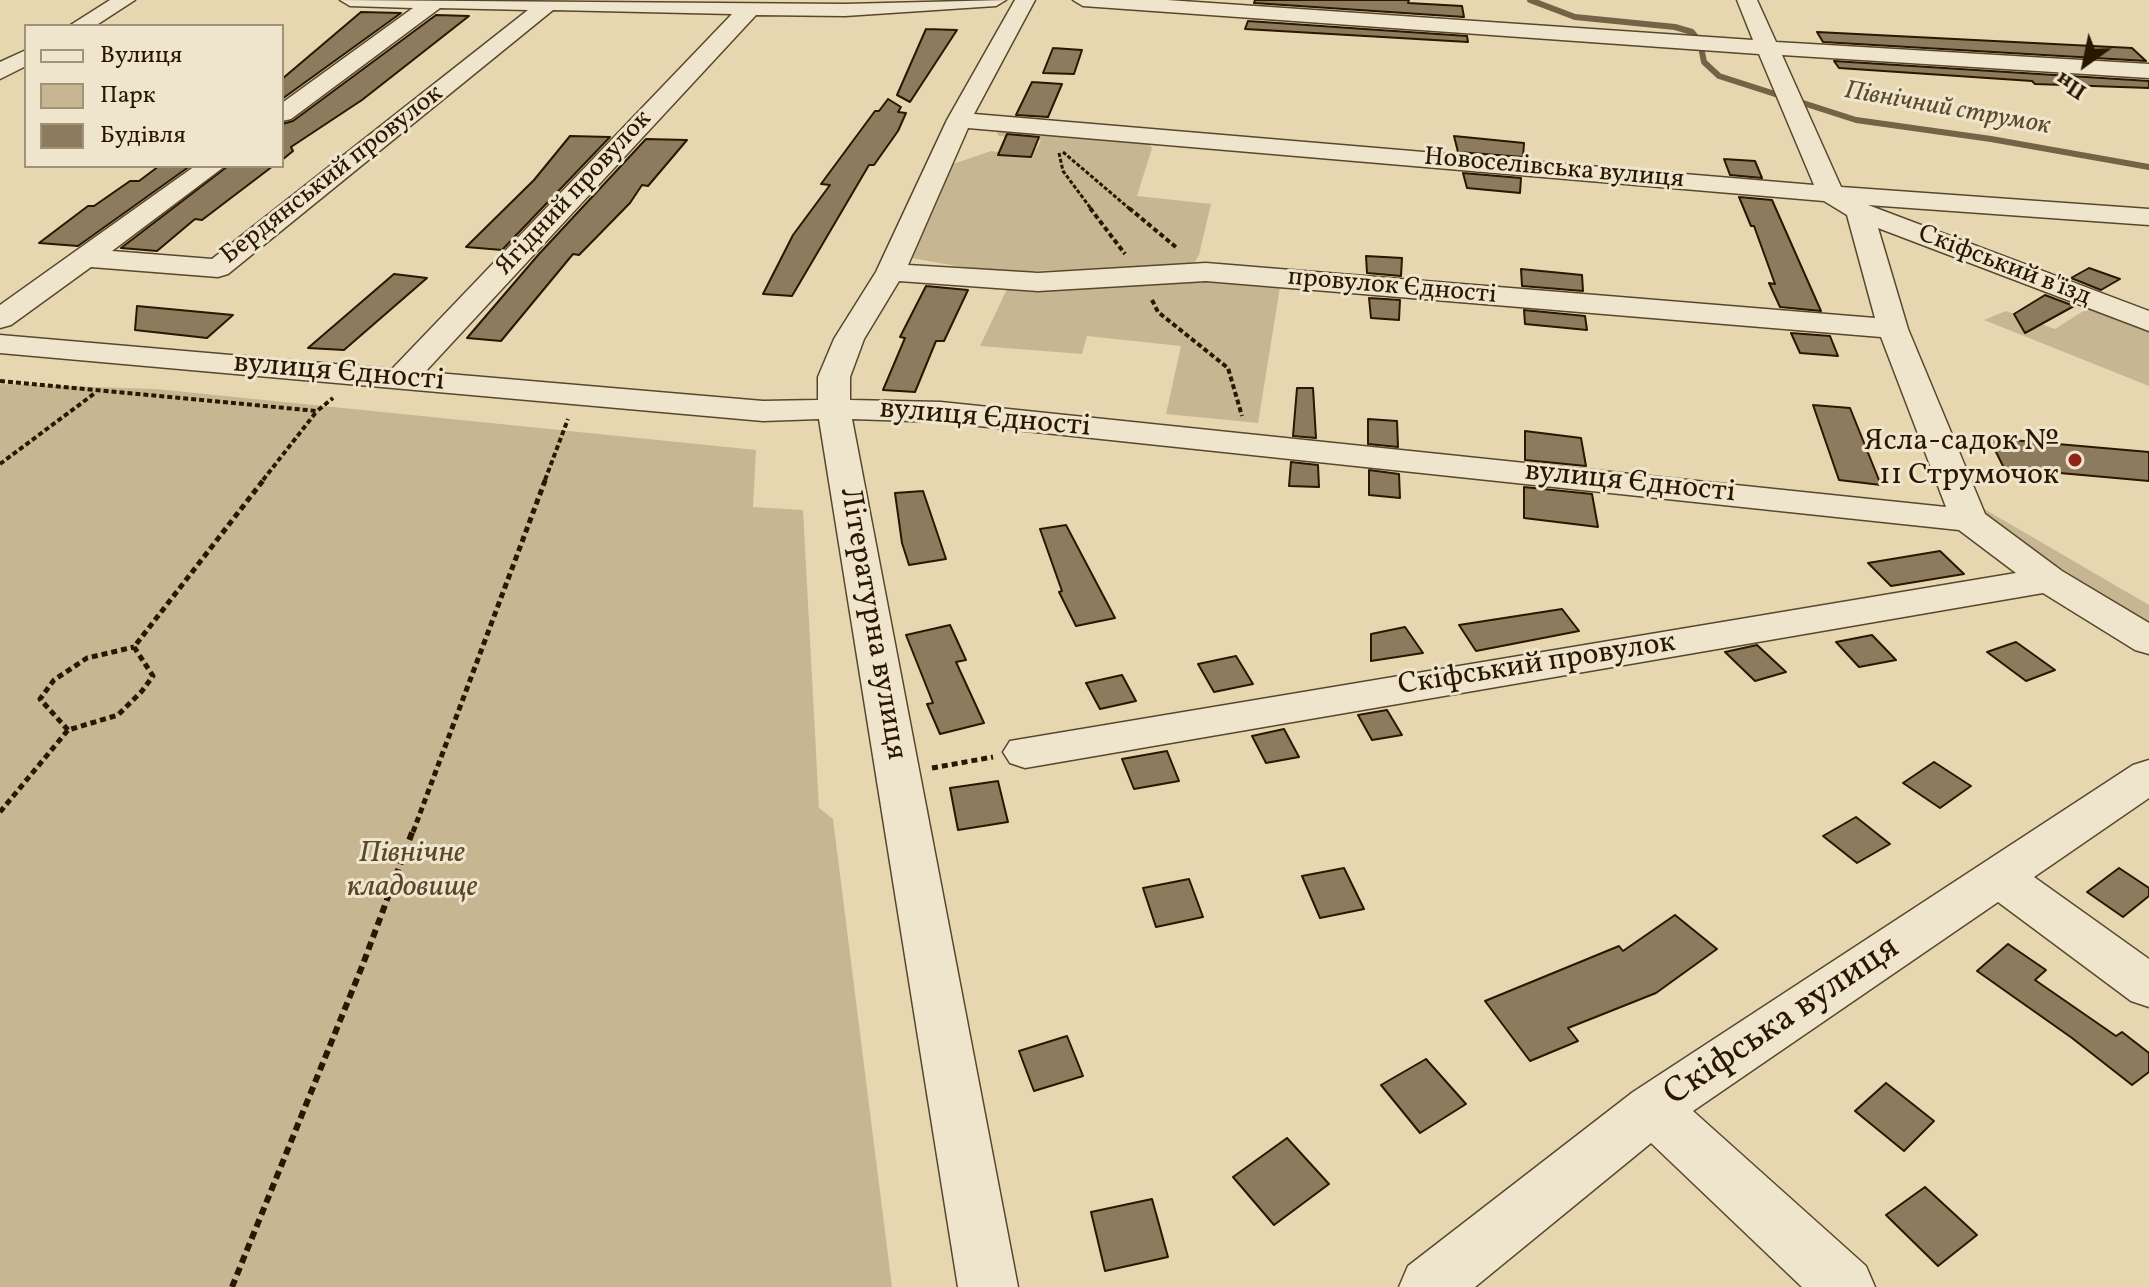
<!DOCTYPE html>
<html>
<head>
<meta charset="utf-8">
<style>
	body { margin:0 }
	#map { position:relative; width:2149px; height:1287px; overflow:hidden; background:#e7d7b0; font-family:Vollkorn,serif }
	canvas { display:block }
	.legend { position:absolute; left:24px; top:24px; width:260px; height:144px; box-sizing:border-box; background:#efe5cc; border:2px solid #a0937a; margin:0; padding:10px 14px; list-style:none; font-size:24px; color:#291700 }
	.legend li { display:flex; align-items:center; gap:16px; height:40px }
	.legend b { width:40px; border:2px solid #a0937a }
	.north { position:absolute; left:2045px; top:24px; width:80px; height:80px; -webkit-text-stroke:6px #efe5cc; paint-order:stroke; rotate:213deg; font-size:22px; font-weight:700; line-height:32px; text-align:center; color:#291700 }
	.north::after { content:''; display:block; margin:auto; width:28px; height:36px; background:#291700; clip-path:polygon(50% 0,100% 100%,50% 72%,0 100%) }
</style>
</head>
<body>
<div id="map">
<canvas width="2149" height="1287"></canvas>
<ul class="legend">
<li><b style="height:10px;background:#efe5cc"></b>Вулиця</li>
<li><b style="height:22px;background:#c7b692"></b>Парк</li>
<li><b style="height:22px;background:#8c7b5c"></b>Будівля</li>
</ul>
<div class="north">Пн</div>
</div>
<script>
const ctx = document.querySelector('canvas').getContext('2d');
ctx.lineJoin = 'round';
function paint(path, color) {
  ctx.fillStyle = color;
  ctx.fill(path, 'evenodd');
}
function poly(rows) {
  const path = new Path2D();
  for (const r of rows) {
    path.moveTo(r[0], r[1]);
    for (let i = 2; i < r.length; i += 2) path.lineTo(r[i], r[i + 1]);
  }
  return path;
}
function stroke(path, color, width, dash) {
  ctx.strokeStyle = color;
  ctx.lineWidth = width;
  ctx.lineCap = dash ? 'butt' : 'round';
  ctx.setLineDash(dash || []);
  ctx.stroke(path);
}
function label(font, color, halo, rows, align = 'center') {
  ctx.font = font + ' Vollkorn,serif';
  ctx.lineWidth = 6;
  ctx.setLineDash([]);
  ctx.textBaseline = 'middle';
  ctx.strokeStyle = halo;
  ctx.fillStyle = color;
  for (const [text, x, y, turn = 0] of rows) {
    ctx.save();
    ctx.translate(x, y);
    ctx.rotate((+turn || 0) * Math.PI / 180);
    ctx.textAlign = isNaN(turn) ? turn : align;
    if (halo) ctx.strokeText(text, 0, 0);
    ctx.fillText(text, 0, 0);
    ctx.restore();
  }
}
paint(poly([
	[993,127,1147,141,1152,148,1137,196,1211,204,1199,255,1192,267,990,272,911,258,953,164,991,151,1032,157,1041,140,999,136],
	[1200,278,1280,287,1258,423,1166,414,1181,346,1087,336,1082,354,980,346,1008,287],
	[2088,308,2149,330,2149,386,1984,320,2006,311,2055,329],
	[0,384,156,389,756,450,753,507,803,510,819,808,833,819,892,1287,0,1287],
	[1979,506,2149,605,2149,624,2002,531]
]), '#c7b692');
stroke(poly([
	[1530,0,1575,17,1675,27,1692,32,1700,42,1704,62,1719,76,1856,120,1991,139,2149,167]
]), '#746346', 6);
const building = poly([
	[1255,0,1409,0,1408,3,1462,6,1464,17,1254,3,1255,0],
	[361,12,401,13,282,99,282,79,361,12],
	[436,15,469,16,362,100,291,147,293,151,282,160,282,124,293,121,436,15],
	[1248,21,1467,36,1468,42,1245,29,1248,21],
	[926,29,957,30,910,102,897,95,926,29],
	[1817,32,2132,48,2146,61,1823,42,1817,32],
	[1053,48,1082,50,1074,74,1043,73,1053,48],
	[1834,61,2149,81,2149,88,2035,84,2032,81,1839,68,1834,61],
	[1032,82,1062,84,1048,117,1016,115,1032,82],
	[888,99,901,107,898,112,906,113,898,131,874,165,869,165,792,296,763,294,793,235,830,185,821,184,875,111,879,111,888,99],
	[1007,134,1039,137,1031,157,998,155,1007,134],
	[570,136,610,137,502,250,466,247,534,180,570,136],
	[1454,136,1524,143,1523,157,1458,152,1454,136],
	[646,139,687,140,648,186,642,185,630,203,579,255,573,254,501,341,467,338,539,254,646,139],
	[1724,159,1755,161,1762,178,1730,175,1724,159],
	[159,166,190,166,78,246,39,243,88,206,94,206,130,181,139,181,159,166],
	[228,166,273,166,202,220,195,219,157,251,121,248,228,166],
	[1463,173,1521,178,1520,193,1467,188,1463,173],
	[1739,197,1772,200,1821,311,1780,307,1769,283,1775,284,1754,226,1751,226,1739,197],
	[1366,256,1402,258,1401,276,1367,273,1366,256],
	[2089,268,2120,279,2101,290,2071,278,2089,268],
	[1521,269,1582,275,1583,291,1522,286,1521,269],
	[394,274,427,278,344,350,308,348,394,274],
	[926,286,968,290,944,341,936,341,915,392,883,390,905,338,900,337,926,286],
	[2045,295,2074,306,2025,333,2014,314,2045,295],
	[1369,298,1400,300,1399,320,1371,318,1369,298],
	[137,306,233,315,207,338,135,330,137,306],
	[1524,310,1585,316,1587,330,1525,324,1524,310],
	[1791,333,1830,336,1838,356,1800,353,1791,333],
	[1297,388,1313,388,1316,438,1293,436,1297,388],
	[1813,405,1850,408,1881,485,1839,480,1813,405],
	[1368,419,1397,421,1398,447,1368,444,1368,419],
	[1525,431,1581,438,1586,466,1525,460,1525,431],
	[1989,438,2149,452,2149,481,2004,468,1989,438],
	[1291,462,1318,465,1319,487,1289,486,1291,462],
	[1369,470,1399,474,1400,498,1369,495,1369,470],
	[1524,487,1592,494,1598,527,1524,518,1524,487],
	[923,491,946,559,909,565,902,543,895,493,923,491],
	[1066,525,1115,618,1076,626,1059,592,1062,591,1040,529,1066,525],
	[1940,551,1964,574,1891,586,1868,563,1940,551],
	[1562,609,1579,631,1476,651,1459,625,1562,609],
	[950,625,966,660,956,662,984,723,940,734,927,704,933,703,906,635,950,625],
	[1405,627,1423,653,1371,661,1371,634,1405,627],
	[1872,635,1896,660,1859,667,1836,642,1872,635],
	[2016,642,2055,670,2026,681,1987,652,2016,642],
	[1757,645,1786,672,1755,681,1725,652,1757,645],
	[1236,656,1253,684,1214,692,1198,664,1236,656],
	[1122,675,1136,701,1100,709,1086,683,1122,675],
	[1387,710,1402,735,1372,740,1358,715,1387,710],
	[1284,729,1299,757,1266,763,1252,736,1284,729],
	[1167,751,1179,781,1134,789,1122,759,1167,751],
	[1934,762,1971,786,1940,808,1903,783,1934,762],
	[998,781,1008,822,958,830,950,788,998,781],
	[1856,817,1890,844,1857,863,1823,836,1856,817],
	[1344,868,1364,909,1320,918,1302,876,1344,868],
	[2119,868,2149,888,2149,896,2123,917,2087,892,2119,868],
	[1189,879,1203,917,1156,927,1143,888,1189,879],
	[1675,915,1717,949,1656,993,1568,1028,1578,1041,1530,1061,1485,1001,1619,946,1623,951,1675,915],
	[2008,944,2046,970,2035,980,2116,1036,2122,1032,2149,1053,2149,1072,2132,1085,2072,1038,1977,971,2008,944],
	[1067,1036,1083,1076,1034,1091,1019,1051,1067,1036],
	[1426,1059,1466,1104,1420,1133,1381,1085,1426,1059],
	[1886,1083,1934,1121,1904,1151,1855,1111,1886,1083],
	[1287,1138,1329,1184,1274,1225,1233,1177,1287,1138],
	[1925,1187,1977,1235,1938,1266,1886,1215,1925,1187],
	[1152,1199,1168,1257,1105,1271,1091,1212,1152,1199]
]);
paint(building, '#8c7b5c');
stroke(building, '#291700', 2);
const minor = poly([
	[110,0,135,0,95,26,69,26,110,0],
	[340,0,845,4,1006,0,996,6,845,16,756,15,425,372,763,401,818,400,818,377,834,339,876,272,947,120,1015,0,1035,0,974,114,1814,185,1759,54,1083,6,1073,0,1167,0,1753,40,1737,0,1757,0,1776,42,2149,64,2149,78,1782,55,1841,187,2149,209,2149,225,1868,205,2149,311,2149,331,1878,228,1908,329,1985,514,2062,571,2149,623,2149,654,2135,650,2043,593,1025,768,1010,763,1003,752,1010,741,2016,573,1959,530,941,422,852,419,1018,1287,958,1287,819,419,763,421,0,353,0,335,392,369,732,14,553,10,228,274,218,277,91,267,11,325,0,328,0,305,195,166,225,166,112,251,212,259,528,10,440,8,291,119,282,121,282,103,413,8,350,6,340,0],
	[968,128,1824,201,1847,215,1875,318,1206,263,1038,273,908,265,968,128],
	[899,281,1038,291,1206,281,1881,337,1946,507,941,402,850,400,850,377,864,339,899,281],
	[26,50,26,66,0,79,0,62,26,50],
	[2149,760,2149,798,2034,877,2149,959,2149,1007,2131,1001,1998,902,1693,1111,1866,1266,1875,1287,1802,1287,1651,1143,1475,1287,1399,1287,1408,1266,1633,1092,2133,765,2149,760]
]);
stroke(minor, '#58472c', 3);
stroke(poly([
	[1063,152,1131,210],
	[1059,153,1063,171,1092,210]
]), '#291700', 3, [4, 2]);
stroke(poly([
	[1090,208,1125,254],
	[1129,208,1177,248],
	[1152,300,1158,312,1228,368,1242,416],
	[0,381,317,411,333,398],
	[0,464,95,393],
	[263,480,317,411],
	[545,480,568,419]
]), '#291700', 4, [5, 3]);
stroke(poly([
	[68,730,40,699,54,680,87,658,134,647],
	[932,768,993,757],
	[0,812,68,730,118,715,142,691,153,676,134,647,265,478],
	[413,832,546,478]
]), '#291700', 5, [6, 4]);
stroke(poly([
	[232,1287,363,964,413,830]
]), '#291700', 6, [8, 5]);
paint(minor, '#efe5cc');
for (const [x, y, r, color] of [
	[2075,460,8,"#8f2418"]
]) {
  const dot = new Path2D();
  dot.arc(x, y, r, 0, 2 * Math.PI);
  ctx.fillStyle = color;
  ctx.fill(dot);
  stroke(dot, '#efe5cc', 3);
}
label('italic 26px', '#5b4a2e', '#efe5cc', [
	["Північний струмок",1947,110,10]
]);
label('26px', '#291700', '#efe5cc', [
	["Новоселівська вулиця",1554,170,5],
	["Бердянський провулок",333,176,-38],
	["Ягідний провулок",575,194,-47],
	["Скіфський в'їзд",2004,267,21],
	["провулок Єдності",1392,288,5]
]);
label('30px', '#291700', '#efe5cc', [
	["вулиця Єдності",339,374,5],
	["вулиця Єдності",985,420,5],
	["вулиця Єдності",1630,484,6],
	["Літературна вулиця",871,624,80],
	["Скіфський провулок",1537,666,-9]
]);
label('30px', '#291700', '#efe5cc', [
	["Ясла-садок №",2059,443],
	["11 Струмочок",2059,477]
], 'right');
label('italic 30px', '#58472c', '#efe5cc', [
	["Північне",412,855],
	["кладовище",412,889]
]);
label('36px', '#291700', '#efe5cc', [
	["Скіфська вулиця",1783,1023,-34]
]);
</script>
</body>
</html>
